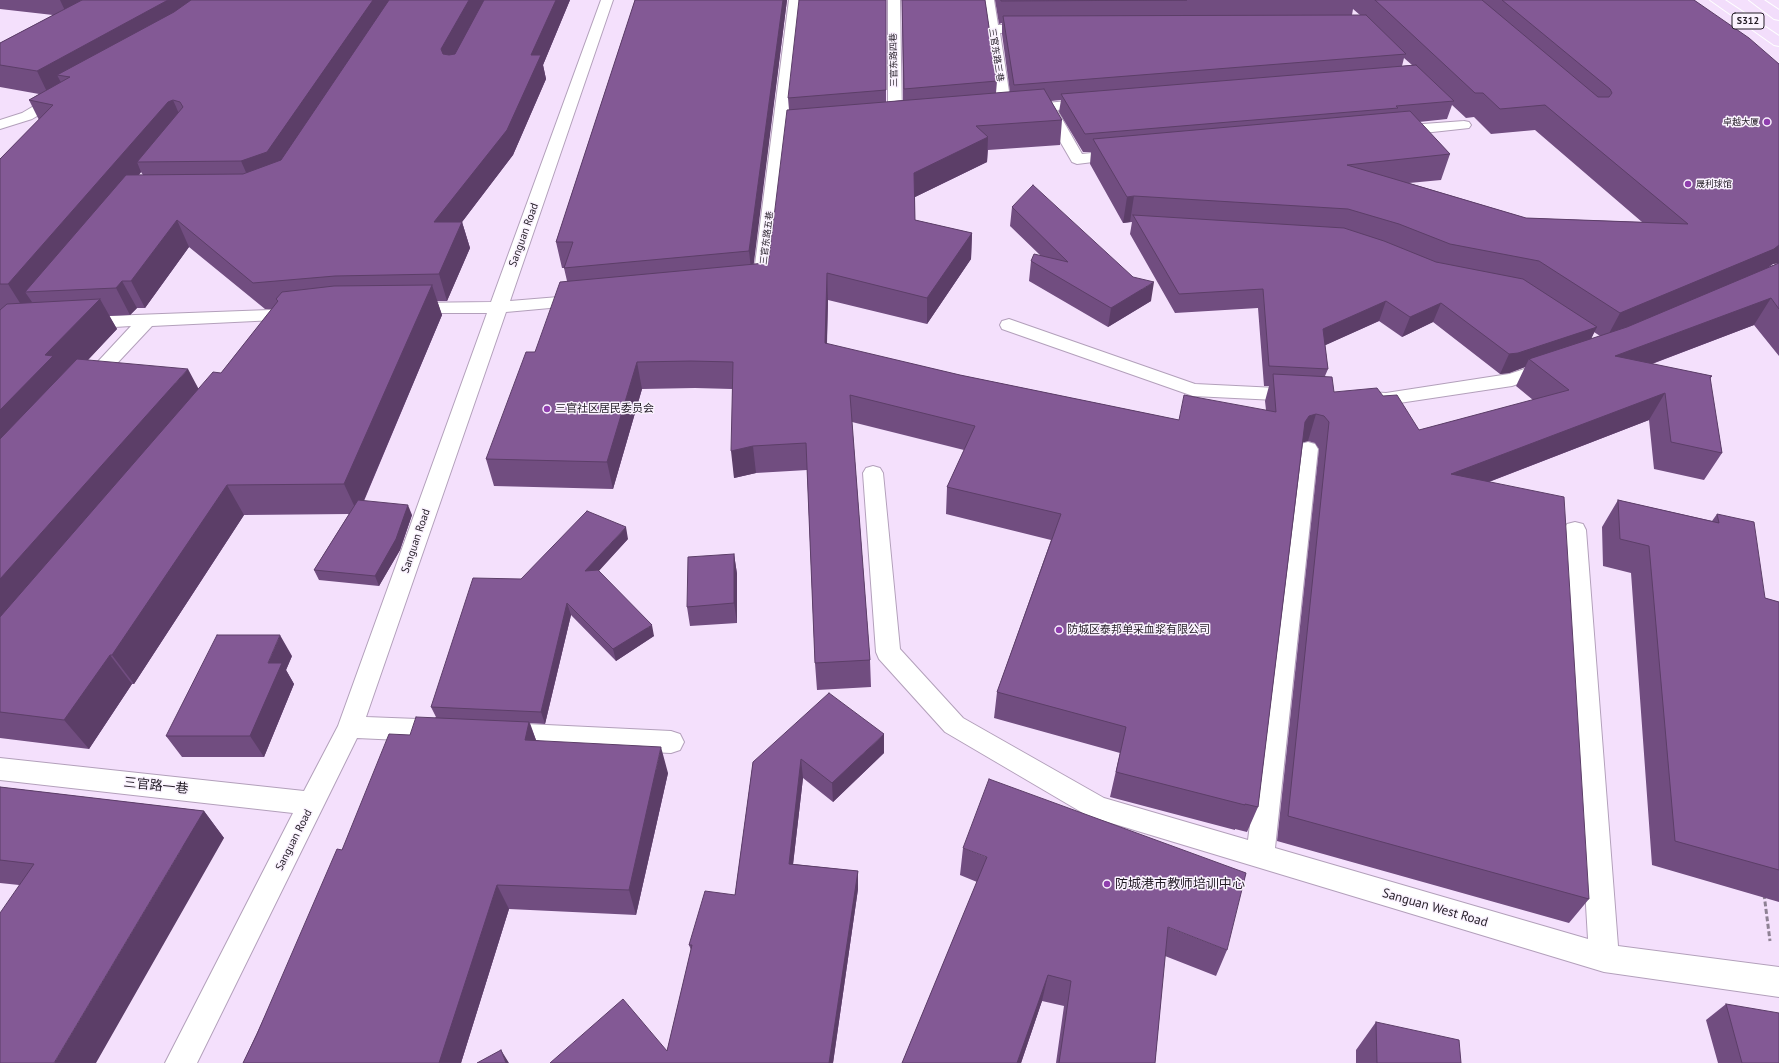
<!DOCTYPE html>
<html>
<head>
<meta charset="utf-8">
<style>
	body { margin:0 }
	canvas { display:block; background:#f4e0fc }
</style>
</head>
<body>
<canvas width="1779" height="1063"></canvas>
<script>
const ctx = document.querySelector('canvas').getContext('2d');
ctx.lineJoin = 'round';
function poly(rows) {
  const path = new Path2D();
  for (const r of rows) {
    path.moveTo(r[0], r[1]);
    for (let i = 2; i < r.length; i += 2) path.lineTo(r[i], r[i + 1]);
  }
  return path;
}
function stroke(path, color, width, dash) {
  ctx.strokeStyle = color;
  ctx.lineWidth = width;
  ctx.lineCap = dash ? 'butt' : 'round';
  ctx.setLineDash(dash || []);
  ctx.stroke(path);
}
function paint(path, color) {
  ctx.fillStyle = color;
  ctx.fill(path, 'evenodd');
}
function label(font, color, halo, rows, align = 'center') {
  ctx.font = font + ' "PT Sans","Noto Sans SC",sans-serif';
  ctx.lineWidth = 3;
  ctx.setLineDash([]);
  ctx.textBaseline = 'middle';
  ctx.strokeStyle = halo;
  ctx.fillStyle = color;
  for (const [text, x, y, turn = 0] of rows) {
    ctx.save();
    ctx.translate(x, y);
    ctx.rotate((+turn || 0) * Math.PI / 180);
    ctx.textAlign = isNaN(turn) ? turn : align;
    if (halo) ctx.strokeText(text, 0, 0);
    ctx.fillText(text, 0, 0);
    ctx.restore();
  }
}
const minor = poly([
	[601,0,613,0,510,301,583,295,589,296,592,300,589,304,583,305,506,312,366,717,443,720,452,724,456,731,452,738,443,742,357,738,197,1063,165,1063,293,813,0,780,0,758,304,791,338,726,487,313,410,313,404,312,401,308,404,304,410,303,491,302,601,0],
	[789,0,801,0,770,284,767,288,753,290,747,289,744,285,747,281,753,280,789,0],
	[888,0,900,0,902,120,900,123,895,124,890,123,888,120,888,0],
	[982,0,994,0,998,25,1031,25,1036,26,1038,29,1036,32,1031,33,1000,33,1012,111,1010,114,1005,115,1000,114,998,111,982,0],
	[61,92,66,93,68,96,66,99,32,119,0,129,0,120,22,113,56,93,61,92],
	[1090,99,1095,100,1097,103,1095,106,1057,110,1082,154,1120,150,1125,152,1128,155,1125,158,1077,164,1072,162,1043,112,1024,113,1019,112,1017,109,1019,106,1024,105,1090,99],
	[1464,121,1469,122,1471,125,1469,128,1396,136,1391,134,1388,131,1391,128,1396,126,1464,121],
	[296,309,302,310,305,314,302,318,296,319,152,326,94,388,87,390,80,388,77,384,131,326,82,329,76,327,73,323,76,319,82,317,296,309],
	[1009,319,1195,384,1297,389,1304,391,1307,395,1304,399,1297,401,1193,396,1002,329,1000,325,1002,321,1009,319],
	[1549,361,1556,363,1559,367,1556,371,1512,386,1386,405,1362,402,1359,398,1362,394,1369,392,1386,393,1509,374,1549,361],
	[1308,442,1315,444,1318,449,1275,848,1588,939,1564,530,1567,524,1575,522,1583,524,1586,530,1618,946,1779,967,1779,997,1604,972,1088,816,945,732,879,659,876,652,863,473,866,468,873,466,880,468,883,473,900,649,963,718,1104,798,1248,840,1298,449,1301,444,1308,442],
	[505,723,671,731,680,734,684,742,680,750,671,753,505,745,496,742,492,734,496,726,505,723]
]);
const major = poly([
	[1710,0,1725,0,1779,36,1779,46,1774,45,1710,0],
	[1749,0,1764,0,1779,10,1779,20,1774,19,1749,0]
]);
stroke(minor, '#b3a0bb', 2);
stroke(major, '#fff', 2);
stroke(poly([
	[1764,894,1770,941]
]), '#8e8194', 3, [5, 2.5]);
paint(minor, '#fff');
paint(major, '#f2ddfb');
paint(poly([
	[0,0,570,0,543,65,546,79,513,155,462,222,470,248,447,301,437,301,442,315,364,501,412,515,400,550,379,586,319,580,314,570,349,514,244,515,134,684,132,684,89,749,0,738,0,159,39,120,29,100,39,94,0,87,0,43,53,15,0,9],
	[141,172,143,175,139,175],
	[189,247,265,309,272,309,221,373,198,389,88,360,117,329,109,316,130,315,137,308,145,308],
	[635,0,787,0,753,264,766,263,769,258,789,110,788,98,886,0,886,102,903,100,902,0,985,0,997,81,996,93,1010,92,1002,34,1002,23,999,24,995,0,1694,0,1779,64,1779,356,1754,325,1652,364,1712,376,1710,379,1722,453,1704,480,1654,469,1649,420,1489,482,1589,899,1569,923,1277,841,1319,449,1315,443,1308,441,1303,442,1258,807,1247,832,1235,829,1235,830,1110,797,1120,753,994,718,997,692,1051,540,946,514,947,487,964,450,852,422,870,660,871,687,817,690,815,663,807,470,756,473,734,478,732,389,695,388,642,389,613,489,494,486,486,459,535,352,567,281,564,268,562,268,556,242],
	[1353,9,1360,15,1352,15],
	[1404,58,1412,65,1402,66],
	[1061,100,1059,112,1083,152,1091,152,1090,164,1123,223,1132,222,1130,234,1175,313,1258,308,1264,386,1269,386,1265,401,1266,410,1179,420,960,375,827,344,828,300,927,324,971,259,972,233,915,220,915,197,987,162,988,150,1060,145,1062,120,1051,101],
	[1452,105,1466,118,1474,117,1491,134,1535,130,1642,222,1526,218,1409,183,1441,180,1450,154,1419,122,1447,119],
	[1779,263,1768,267,1773,264],
	[1379,321,1402,337,1433,322,1500,374,1509,373,1525,367,1516,386,1533,400,1419,430,1383,396,1334,392,1325,376,1328,369,1325,345],
	[1594,332,1600,336,1591,339],
	[1012,207,1133,277,1151,301,1108,327,1029,281,1031,261,1040,255,1010,226],
	[1618,500,1712,521,1717,514,1765,598,1779,602,1779,902,1652,865,1631,573,1603,566,1602,527],
	[628,539,598,571,654,636,616,661,571,615,545,724,530,723,536,740,668,773,636,915,509,909,461,1063,243,1063,342,850,410,735,436,717,431,707,521,579],
	[734,554,737,574,737,623,690,626,687,607],
	[292,656,286,670,294,684,264,757,182,757,166,736],
	[884,753,833,802,803,778,793,864,858,871,858,889,833,1063,550,1063,667,1051,691,950,689,945,735,895,753,762],
	[0,787,204,811,224,838,19,885,0,883],
	[963,848,1227,950,1216,976,1165,956,1155,1063,1056,1063,1064,1006,1042,1001,1021,1063,902,1063,977,882,960,875],
	[1726,1004,1779,1063,1718,1063,1706,1020],
	[1376,1022,1461,1063,1356,1063,1356,1050]
]), '#714d80');
paint(poly([
	[60,0,81,0,68,17],
	[168,0,212,0,70,77,57,75,64,88,49,96,37,71],
	[373,0,396,0,277,178,252,186,241,161],
	[469,0,487,0,448,73,441,49],
	[556,0,570,0,543,65,546,79,513,155,462,222,470,248,447,301,439,274,434,222,531,55],
	[783,0,787,0,752,278,749,251],
	[173,100,184,125,137,162,141,172,41,291,25,292,32,302,25,311,8,284,168,102],
	[988,137,987,162,913,198,914,173],
	[1134,196,1130,222,1123,223,1127,197],
	[177,220,189,247,145,308,131,281],
	[972,233,971,259,927,324,927,298],
	[1779,245,1779,263,1773,264,1758,275,1606,339,1620,313],
	[827,273,828,300,826,370,825,343],
	[122,281,137,308,130,315,116,288],
	[1154,282,1151,301,1108,327,1111,308],
	[432,285,442,315,358,514,344,484],
	[1771,298,1754,325,1601,383,1615,356],
	[100,299,117,329,68,381,0,462,0,410,45,355],
	[1386,301,1379,321,1317,349,1323,329],
	[1441,303,1433,322,1402,337,1410,317],
	[1597,327,1587,347,1529,359,1525,367,1509,373,1500,374,1509,354],
	[637,362,642,389,613,489,607,462],
	[188,369,204,399,0,637,0,579],
	[1665,393,1649,420,1439,501,1451,474],
	[1316,414,1308,441,1301,443,1305,422,1309,416],
	[753,446,756,473,734,478,731,451],
	[227,485,244,515,134,684,112,655],
	[408,505,412,515,400,550,379,586,375,576],
	[626,527,628,539,588,583,585,571],
	[734,554,737,574,737,623,734,603],
	[567,603,571,615,545,724,541,712],
	[652,625,654,636,616,661,613,649],
	[280,635,292,656,286,670,294,684,264,757,250,736,268,663],
	[110,655,132,684,89,749,64,720],
	[529,722,539,748,525,740],
	[884,734,884,753,833,802,832,783],
	[661,747,668,773,636,915,629,890],
	[801,759,803,778,791,882,789,864],
	[204,811,224,838,96,1063,54,1063],
	[858,871,858,889,833,1063,829,1063],
	[497,885,509,909,461,1063,439,1063],
	[1048,975,1042,1001,1021,1063,1017,1063],
	[501,1050,509,1063,506,1063]
]), '#5c3e68');
const building = poly([
	[82,0,168,0,37,71,0,65,0,43,82,0],
	[191,0,373,0,267,152,241,161,137,162,183,107,180,102,173,100,168,102,8,284,0,284,0,159,53,105,29,100,70,77,57,75,174,12,191,0],
	[389,0,469,0,441,49,443,54,449,55,455,54,484,0,556,0,531,55,541,55,507,130,434,222,462,222,439,274,335,276,253,283,177,220,131,281,122,281,116,288,25,292,126,175,243,174,281,160,389,0],
	[635,0,783,0,749,251,564,268,573,242,556,242,635,0],
	[799,0,886,0,886,90,788,98,799,0],
	[902,0,985,0,997,81,904,89,902,0],
	[1001,0,1187,0,1001,1,1001,0],
	[1375,0,1482,0,1598,97,1609,97,1612,93,1610,89,1502,0,1694,0,1749,38,1779,64,1779,245,1774,249,1620,313,1539,261,1450,244,1399,224,1348,209,1134,196,1127,197,1093,139,1410,111,1450,154,1347,165,1526,218,1688,224,1545,105,1500,109,1483,93,1475,93,1375,0],
	[1366,15,1406,54,1014,85,1003,16,1366,15],
	[1416,65,1454,101,1396,106,1398,108,1085,134,1061,94,1416,65],
	[1044,89,1062,120,976,126,988,137,914,173,915,220,972,233,927,298,827,273,825,343,960,375,1179,420,1184,395,1276,412,1273,374,1332,377,1334,392,1377,388,1383,396,1397,395,1419,430,1569,390,1529,359,1627,327,1779,263,1779,309,1771,298,1615,356,1712,376,1710,377,1722,453,1671,442,1665,393,1451,474,1564,497,1589,899,1288,816,1329,422,1324,416,1316,414,1309,416,1305,422,1258,807,1245,804,1245,805,1116,772,1126,727,997,692,1061,514,947,487,975,426,850,395,870,660,815,663,806,443,753,446,731,451,733,362,691,361,637,362,607,462,486,459,526,352,535,352,560,282,766,263,769,258,787,110,1044,89],
	[1033,185,1133,277,1154,282,1111,308,1031,261,1034,254,1068,262,1012,207,1033,185],
	[1133,215,1344,228,1384,241,1436,262,1523,279,1597,327,1518,353,1509,354,1441,303,1410,317,1386,301,1323,329,1328,369,1269,366,1263,289,1179,294,1133,215],
	[432,285,344,484,227,485,112,655,110,655,64,720,0,712,0,617,213,372,221,373,278,301,276,299,282,292,334,286,432,285],
	[100,299,45,355,53,356,0,410,0,310,7,304,100,299],
	[77,359,188,369,0,579,0,439,77,359],
	[358,500,408,505,396,539,375,576,314,570,358,500],
	[1618,500,1719,523,1717,514,1754,522,1765,598,1779,602,1779,870,1675,841,1649,546,1620,539,1618,500],
	[587,511,626,527,585,571,598,570,652,625,613,649,567,603,541,712,431,707,473,578,521,579,587,511],
	[734,554,734,603,687,607,688,557,734,554],
	[217,635,280,635,268,663,282,663,250,736,166,736,217,635],
	[829,693,884,734,832,783,801,759,789,864,858,871,829,1063,550,1063,623,999,667,1051,692,945,689,945,705,891,735,895,753,762,829,693],
	[416,717,529,722,525,740,661,747,629,890,497,885,439,1063,243,1063,257,1034,337,849,342,850,389,734,410,735,416,717],
	[989,779,1246,873,1227,950,1168,927,1155,1063,1059,1063,1071,981,1048,975,1017,1063,902,1063,987,857,963,848,989,779],
	[0,787,204,811,54,1063,0,1063,0,913,34,864,0,860,0,787],
	[1726,1004,1779,1013,1779,1063,1742,1063,1726,1004],
	[1376,1022,1459,1040,1461,1063,1377,1063,1376,1022],
	[501,1050,506,1063,477,1063,501,1050]
]);
paint(building, '#835995');
stroke(building, '#5c3e68', 1);
for (const [x, y, r, color] of [
	[1767,122,4,"#8f3eae"],
	[1688,184,4,"#8f3eae"],
	[547,409,4,"#8f3eae"],
	[1059,630,4,"#8f3eae"],
	[1107,884,4,"#8f3eae"]
]) {
  const dot = new Path2D();
  dot.arc(x, y, r, 0, 2 * Math.PI);
  ctx.fillStyle = color;
  ctx.fill(dot);
  stroke(dot, '#faf2fe', 1.5);
}
label('9px', '#231c26', '#faf2fe', [
	["三官东路三巷",996,55,81],
	["三官东路四巷",894,60,-91],
	["三官东路五巷",767,238,-83]
]);
label('9px', '#231c26', '#faf2fe', [
	["卓越大厦",1759,122],
	["晟利球馆",1696,184,"left"]
], 'right');
for (const [x, y, w] of [
	[1748,21,32]
]) {
  const box = new Path2D();
  box.roundRect(x - w / 2, y - 8, w, 16, 3);
  ctx.fillStyle = '#faf2fe';
  ctx.fill(box);
  stroke(box, '#231c26', 1);
}
label('bold 10px', '#231c26', null, [
	["S312",1748,21]
]);
label('11px', '#231c26', '#faf2fe', [
	["Sanguan Road",524,235,-70],
	["Sanguan Road",416,541,-71],
	["Sanguan Road",294,840,-63]
]);
label('11px', '#231c26', '#faf2fe', [
	["三官社区居民委员会",555,409],
	["防城区泰邦单采血浆有限公司",1067,630]
], 'left');
label('13px', '#231c26', '#faf2fe', [
	["三官路一巷",156,786,6],
	["Sanguan West Road",1435,908,16]
]);
label('13px', '#231c26', '#faf2fe', [
	["防城港市教师培训中心",1115,884]
], 'left');
</script>
</body>
</html>
